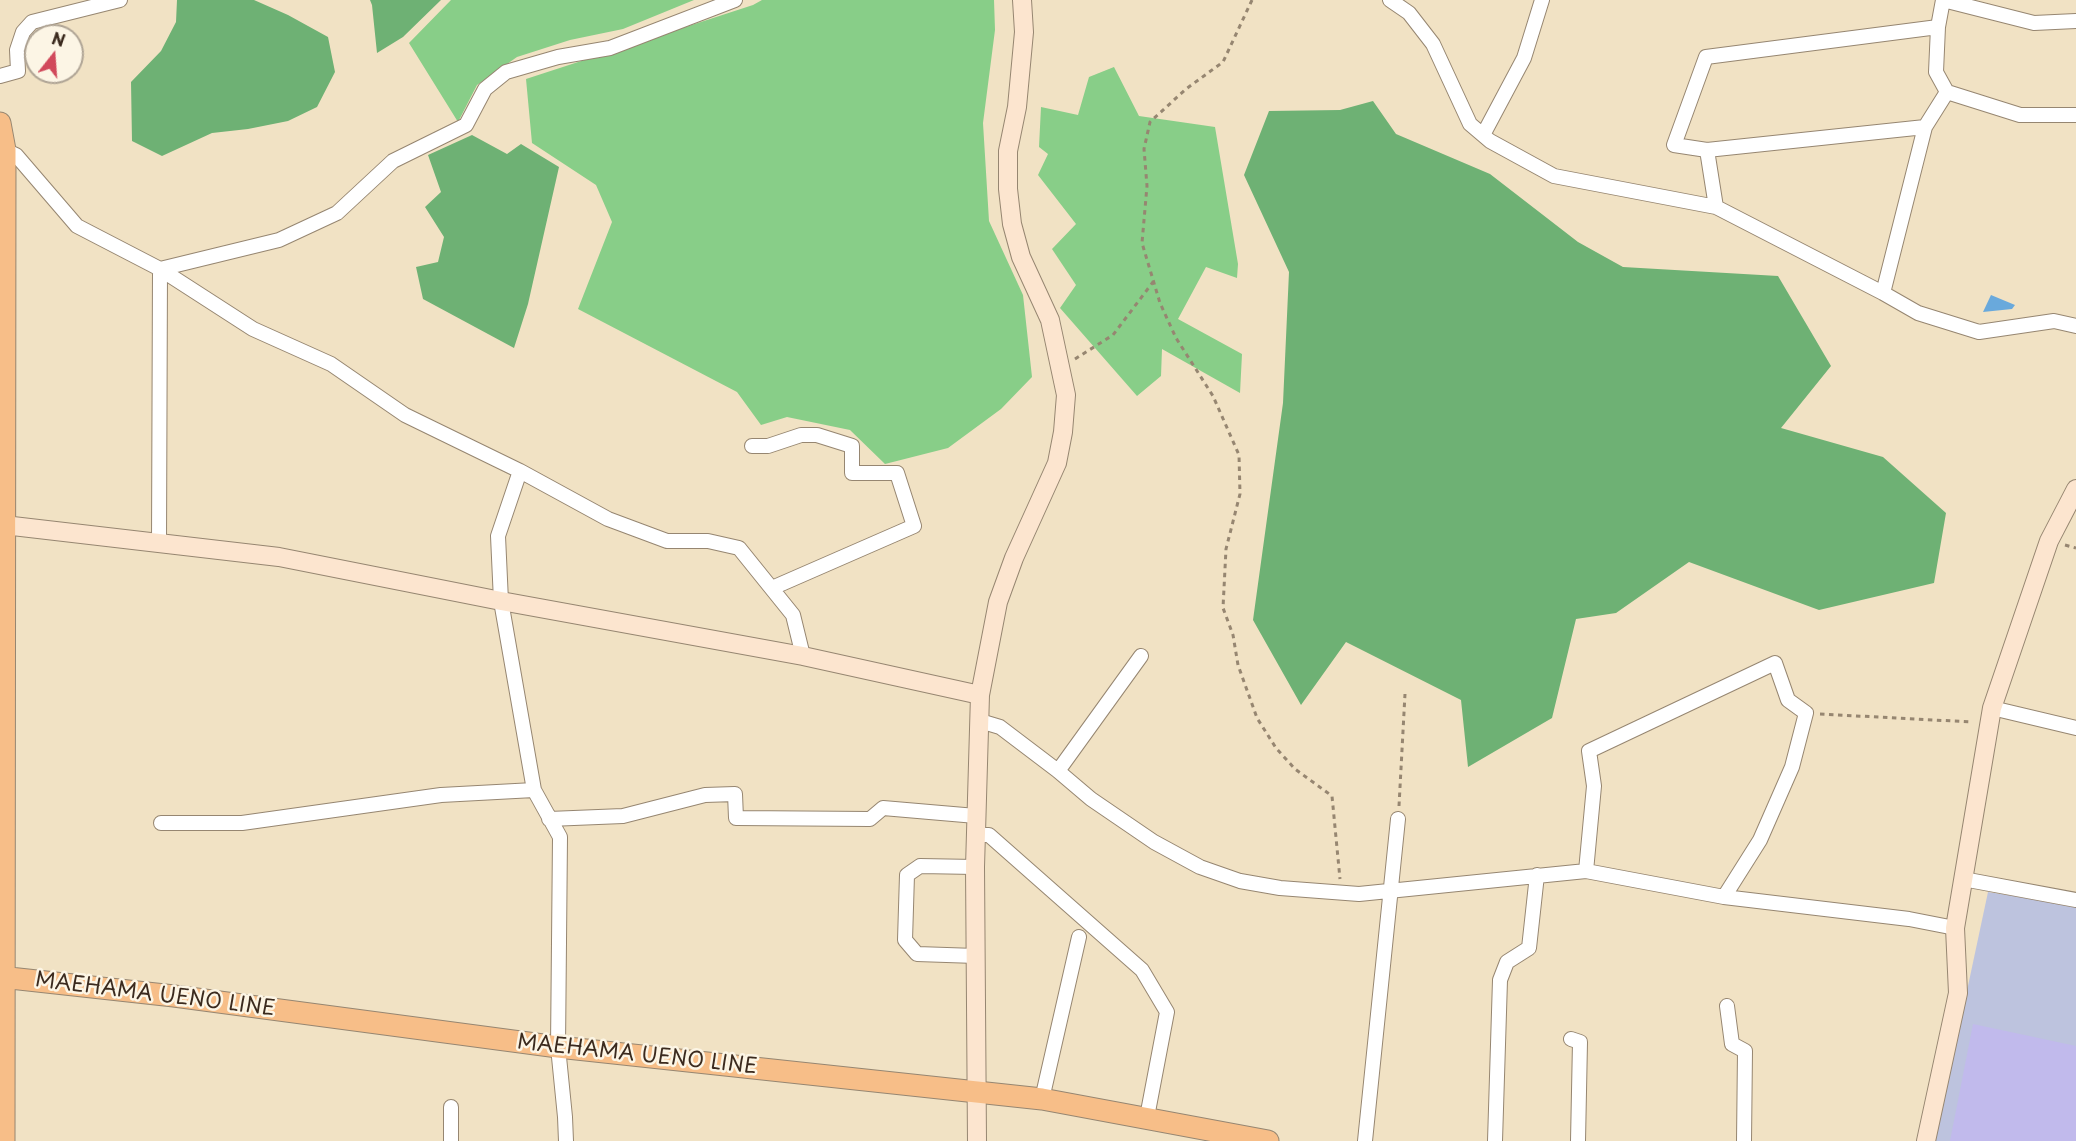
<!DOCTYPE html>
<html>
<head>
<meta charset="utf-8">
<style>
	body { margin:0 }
	#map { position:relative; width:2076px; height:1141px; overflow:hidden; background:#f1e2c4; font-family:"Playpen Sans",sans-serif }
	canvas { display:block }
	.north { position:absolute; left:24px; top:24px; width:60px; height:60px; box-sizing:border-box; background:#fcf5e5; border:2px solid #afa495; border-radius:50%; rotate:17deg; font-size:16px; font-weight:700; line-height:24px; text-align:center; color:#3b2a1e }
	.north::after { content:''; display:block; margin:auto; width:21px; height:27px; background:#d1495b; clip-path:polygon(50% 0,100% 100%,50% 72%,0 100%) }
</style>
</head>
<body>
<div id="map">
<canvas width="2076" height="1141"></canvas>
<div class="north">N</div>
</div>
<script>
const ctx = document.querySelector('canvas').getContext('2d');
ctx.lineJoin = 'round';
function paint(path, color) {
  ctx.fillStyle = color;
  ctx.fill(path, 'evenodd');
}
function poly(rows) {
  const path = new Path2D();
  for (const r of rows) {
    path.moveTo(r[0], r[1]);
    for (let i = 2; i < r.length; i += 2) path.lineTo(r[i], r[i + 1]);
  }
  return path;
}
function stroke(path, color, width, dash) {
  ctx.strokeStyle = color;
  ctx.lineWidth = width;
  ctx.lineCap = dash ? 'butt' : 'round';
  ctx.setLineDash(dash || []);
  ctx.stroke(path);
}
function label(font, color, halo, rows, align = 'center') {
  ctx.font = font + ' "Playpen Sans",sans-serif';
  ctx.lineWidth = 5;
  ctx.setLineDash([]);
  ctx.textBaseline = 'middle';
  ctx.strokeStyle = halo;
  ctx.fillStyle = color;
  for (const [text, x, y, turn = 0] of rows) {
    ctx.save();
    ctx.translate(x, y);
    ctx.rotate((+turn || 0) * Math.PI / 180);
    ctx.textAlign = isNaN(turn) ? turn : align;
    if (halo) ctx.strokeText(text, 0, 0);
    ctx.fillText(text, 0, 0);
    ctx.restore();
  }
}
paint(poly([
	[1988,892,2076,905,2076,1141,1935,1141]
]), '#bdc3de');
paint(poly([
	[451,0,694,0,623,29,570,40,517,57,477,85,458,122,409,43],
	[762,0,994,0,995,30,983,123,989,221,1023,295,1032,377,1001,409,948,448,885,464,850,430,787,417,761,425,737,392,578,309,612,222,596,185,532,143,526,79,753,5],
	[1114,67,1139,116,1215,127,1238,264,1237,278,1206,267,1178,319,1242,354,1240,393,1162,349,1161,376,1137,396,1060,308,1076,285,1052,249,1076,224,1038,175,1048,154,1039,147,1041,107,1078,115,1089,77]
]), '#88ce88');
paint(poly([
	[177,0,254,0,288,15,328,37,335,72,317,107,288,121,248,129,212,133,162,156,132,141,131,82,161,51,176,22],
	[370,0,441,0,403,37,377,53,372,5],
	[1373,101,1396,134,1490,174,1578,242,1623,267,1778,276,1831,366,1781,428,1883,457,1946,513,1934,583,1819,610,1689,562,1616,613,1576,619,1552,718,1468,767,1461,700,1346,642,1301,705,1253,620,1283,403,1289,272,1244,175,1269,111,1340,110],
	[472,135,507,154,521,144,559,167,528,304,514,348,423,299,416,267,438,262,444,237,425,207,441,192,428,155]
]), '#6eb174');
paint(poly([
	[1991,295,2015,305,2012,309,1983,312]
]), '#69a9dc');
paint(poly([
	[1973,1024,2076,1046,2076,1141,1950,1141]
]), '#c1baec');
const street = poly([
	[1390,0,1409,13,1433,44,1470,124,1490,141,1554,176,1716,207,1883,293,1918,313,1979,332,2054,321,2076,326],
	[2076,21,2034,23,1943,0,1938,27,1936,72,1947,92,2020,115,2076,115],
	[0,76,18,71,17,50,23,32,32,22,120,0],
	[1925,127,1707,150,1674,145,1706,57,1938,27],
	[1483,135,1524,58,1542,0],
	[5,150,16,155,77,226,160,269,253,329,331,364,405,415,520,471,608,519,667,541,708,541,739,548,793,615,803,656],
	[1707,150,1716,207],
	[160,269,279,240,337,213,393,161,466,125,485,89,506,72,558,57,610,48,735,0],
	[1883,293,1925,127,1947,92],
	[752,446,768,446,801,435,817,435,852,446,852,473,897,473,914,526,772,588],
	[520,471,498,536,501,601,534,790,560,837,558,1047,565,1117,566,1141],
	[159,543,160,269],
	[1992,708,2076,728],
	[980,721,1000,727,1058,771,1091,799,1154,842,1200,867,1240,881,1280,888,1359,894,1586,871,1724,897,1909,919,1955,928],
	[1058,771,1141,656],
	[549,819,623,816,705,795,735,794,736,818,870,819,883,808,976,816],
	[161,823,242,823,441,795,534,790],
	[977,835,989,835,1142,970,1167,1012,1147,1117],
	[975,867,920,866,907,875,905,940,917,954,976,956],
	[1586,871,1594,786,1589,751,1775,663,1788,700,1806,713,1792,767,1760,840,1724,897],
	[1963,879,2076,900],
	[1727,1006,1732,1044,1745,1051,1744,1141],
	[1571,1039,1580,1042,1578,1141],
	[1042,1099,1079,937],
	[451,1141,451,1107],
	[1365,1141,1398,819],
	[1495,1141,1500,980,1507,962,1529,948,1537,875]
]);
const secondary = poly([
	[4,525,279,557,501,601,803,656,980,695],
	[977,1141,975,867,980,695,998,602,1014,558,1057,463,1063,432,1066,395,1050,320,1021,257,1012,224,1008,189,1008,151,1017,107,1024,32,1022,0],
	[1926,1141,1958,993,1955,928,1992,708,2049,541,2076,489]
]);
const primary = poly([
	[0,123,5,150,4,1141],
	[0,977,174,996,558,1047,1042,1099,1268,1141]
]);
stroke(street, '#968671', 16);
stroke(secondary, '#968671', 20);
stroke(primary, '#968671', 23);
stroke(poly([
	[1252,0,1223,62,1186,89,1150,122,1144,149,1147,186,1142,243,1160,303,1176,338,1213,396,1239,455,1240,494,1226,549,1223,608,1233,635,1238,665,1257,718,1276,748,1295,769,1332,796,1340,879],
	[1075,359,1113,335,1153,282],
	[2065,545,2076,548],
	[1820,714,1972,722],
	[1399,806,1405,694]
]), '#968671', 3, [4.5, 4.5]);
stroke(street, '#fff', 14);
stroke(secondary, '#fce5cf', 18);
stroke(primary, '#f7be88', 21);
label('21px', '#3b2a1e', '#fcf5e5', [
	["MAEHAMA UENO LINE",155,995,7],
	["MAEHAMA UENO LINE",637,1055,6]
]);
</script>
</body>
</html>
